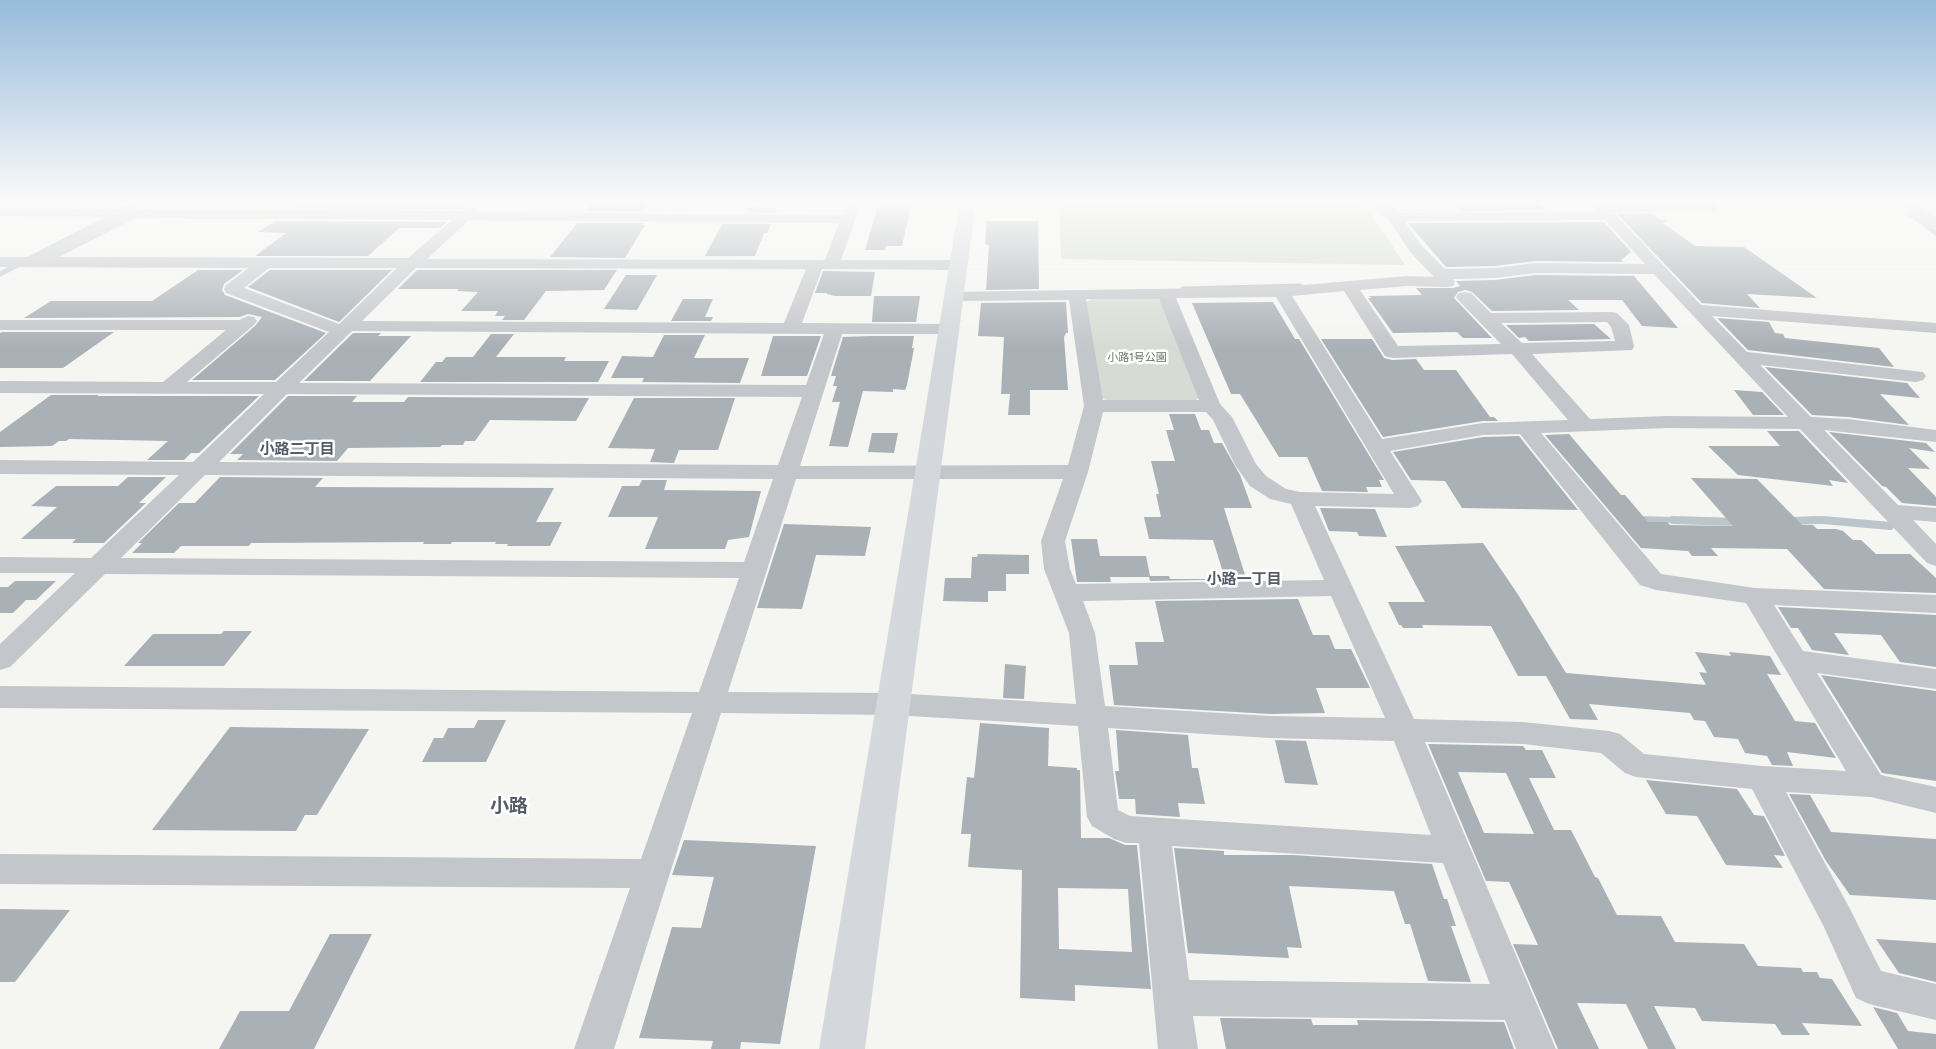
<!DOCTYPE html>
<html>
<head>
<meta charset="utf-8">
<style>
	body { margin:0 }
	canvas { display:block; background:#f5f5f2 }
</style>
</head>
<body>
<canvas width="1936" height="1049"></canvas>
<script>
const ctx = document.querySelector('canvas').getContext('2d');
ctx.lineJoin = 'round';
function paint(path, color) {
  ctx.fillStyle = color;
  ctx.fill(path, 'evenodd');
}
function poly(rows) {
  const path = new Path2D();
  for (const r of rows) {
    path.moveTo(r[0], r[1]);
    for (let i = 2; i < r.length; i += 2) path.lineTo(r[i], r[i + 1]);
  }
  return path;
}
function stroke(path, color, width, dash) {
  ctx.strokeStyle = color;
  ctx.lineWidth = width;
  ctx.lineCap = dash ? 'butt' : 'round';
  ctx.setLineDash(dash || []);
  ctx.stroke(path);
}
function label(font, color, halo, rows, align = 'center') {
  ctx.font = font + ' "Fira Sans Condensed","Noto Sans JP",sans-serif';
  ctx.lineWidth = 5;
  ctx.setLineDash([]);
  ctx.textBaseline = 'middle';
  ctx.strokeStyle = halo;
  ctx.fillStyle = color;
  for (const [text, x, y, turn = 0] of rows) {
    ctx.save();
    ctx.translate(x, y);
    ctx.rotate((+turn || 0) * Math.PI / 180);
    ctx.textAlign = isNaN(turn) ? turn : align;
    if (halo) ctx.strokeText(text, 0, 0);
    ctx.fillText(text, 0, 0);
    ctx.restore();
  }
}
paint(poly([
	[1059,201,1362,201,1405,265,1061,259],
	[1154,298,1160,300,1199,398,1194,401,1108,401,1100,397,1086,302,1092,299]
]), '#d6dcd3');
stroke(poly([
	[1370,201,1385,215],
	[1894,201,1899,205],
	[1909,213,1936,233],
	[0,274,141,201],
	[1183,289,1300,286]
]), '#bcc5ca', 5);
stroke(poly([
	[1636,519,1715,521],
	[1789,521,1837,521]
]), '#bcc5ca', 6);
stroke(poly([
	[1673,520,1738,522],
	[1823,520,1890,526],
	[1789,521,1819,520]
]), '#bcc5ca', 8);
paint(poly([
	[302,201,470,201,462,209,293,208],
	[593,201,650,201,643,211,586,211],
	[1485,201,1535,201,1546,210,1462,211,1455,204,1486,203],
	[878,206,911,206,902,246,886,246,885,250,865,250],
	[748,207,777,208,775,213,746,212],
	[1651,213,1660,220,1667,220,1663,223,1695,246,1744,247,1817,298,1747,294,1760,308,1702,303,1617,214],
	[275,221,447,222,440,228,399,228,368,256,255,256,286,233,258,232],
	[987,221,1038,221,1039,289,986,290,989,245,985,244],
	[1604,222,1631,252,1621,260,1623,262,1535,261,1495,266,1446,267,1408,223],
	[577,223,643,223,642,225,645,225,625,258,550,257],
	[722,224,771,224,767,233,764,233,755,256,705,256],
	[198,270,243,270,224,284,222,290,225,295,326,333,275,380,192,380,255,326,262,317,248,314,240,317,24,318,51,301,152,301],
	[270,270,392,270,339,322,248,287],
	[417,270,617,270,604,290,546,291,524,320,502,320,505,316,495,316,498,311,461,311,478,292,457,291,459,289,398,289],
	[823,271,875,272,871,296,835,296,827,294,827,293,815,293],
	[626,275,657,275,637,310,604,309],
	[1535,275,1634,276,1678,328,1642,326,1622,300,1568,300,1579,310,1492,311,1472,292,1465,290,1458,292,1454,298,1492,338,1463,338,1457,332,1393,333,1368,298,1371,298,1369,296,1422,295,1416,288,1453,288,1460,286,1456,281,1495,280],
	[874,296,920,296,916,322,872,322],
	[683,299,713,299,705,317,713,317,711,321,671,321],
	[1066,302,1068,333,1066,333,1064,337,1068,390,1030,390,1030,415,1008,415,1010,394,1001,394,1004,337,978,336,981,303],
	[1273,302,1295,339,1299,339,1384,480,1379,480,1382,487,1366,487,1368,492,1322,491,1307,457,1279,457,1240,394,1231,394,1192,303],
	[1717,318,1769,322,1775,333,1783,334,1785,338,1879,348,1894,367,1748,350],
	[1594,324,1611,339,1529,341,1525,337,1519,338,1506,325],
	[2,332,114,332,63,368,0,368,0,333],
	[353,333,381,333,378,336,411,336,370,381,304,381],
	[491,334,514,334,496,357,566,357,564,361,609,361,598,382,420,382,436,362,442,362,446,357,473,357],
	[664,335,705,335,694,358,749,358,740,383,642,382,644,378,611,378,622,356,653,357],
	[773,336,821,336,807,376,761,376],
	[870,336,914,336,912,348,914,348,907,385,905,390,893,389,893,392,863,391,848,447,829,446,840,402,832,402,837,386,833,386,836,376,831,376,843,337],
	[1321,339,1372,339,1384,358,1392,360,1416,359,1424,370,1456,370,1490,417,1494,417,1498,421,1483,421,1383,437],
	[1765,367,1907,383,1920,398,1880,394,1909,425,1848,417,1812,415],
	[1734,390,1762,392,1784,415,1753,415],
	[51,395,99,395,97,396,259,396,199,453,191,453,184,460,147,460,168,441,69,439,66,441,59,441,52,446,0,447,0,432],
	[288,396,357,396,352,402,404,402,408,397,589,398,576,421,490,420,475,441,465,441,463,445,442,445,440,447,348,448,337,461,237,460,243,454,230,454],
	[634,398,735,398,718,450,679,450,674,463,650,462,655,449,608,448],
	[1169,414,1195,414,1201,430,1209,430,1214,443,1222,443,1240,475,1252,508,1224,508,1245,575,1248,575,1249,579,1150,581,1149,577,1110,577,1111,582,1077,582,1071,539,1097,539,1100,556,1146,556,1150,576,1169,576,1170,579,1225,579,1213,540,1149,539,1144,517,1161,517,1156,494,1159,494,1151,461,1175,461,1166,430,1174,430],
	[1767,431,1799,431,1848,483,1829,480,1833,486,1738,475,1708,446,1780,446],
	[1829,432,1926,443,1935,452,1909,448,1930,469,1908,468,1936,497,1936,506,1902,503,1886,487,1882,486],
	[872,433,898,433,894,453,868,452],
	[1569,434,1621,495,1625,495,1648,522,1667,522,1670,525,1733,526,1691,478,1757,479,1802,525,1813,525,1817,529,1836,529,1843,531,1853,540,1861,540,1876,554,1910,554,1936,578,1936,593,1824,589,1787,549,1711,548,1718,556,1692,556,1688,551,1641,548,1545,435],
	[1519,436,1578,510,1462,508,1445,481,1411,480,1393,452,1483,437],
	[128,477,166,477,139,503,146,503,104,543,72,543,76,539,21,539,57,507,31,506,56,486,118,486],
	[220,477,323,478,315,487,554,488,536,522,562,522,550,546,507,546,508,544,495,544,496,542,452,542,451,544,423,544,424,542,251,543,249,546,181,546,174,553,132,553,142,543,138,543,179,503,195,503],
	[642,480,667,480,664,490,761,491,749,537,728,540,725,549,645,549,658,517,608,517,622,486,639,486],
	[1320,508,1375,509,1387,537,1359,536,1357,532,1329,531],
	[784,524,871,527,865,556,816,555,802,609,757,608],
	[1483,543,1517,593,1566,673,1706,685,1699,672,1707,673,1695,652,1731,656,1729,652,1770,656,1781,675,1767,674,1795,721,1815,723,1836,758,1787,752,1793,766,1772,765,1767,756,1745,753,1738,739,1714,737,1705,721,1694,720,1690,713,1589,704,1598,720,1570,719,1546,676,1518,676,1491,626,1422,625,1423,628,1403,628,1401,625,1399,625,1388,602,1425,602,1395,546],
	[978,554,1029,555,1029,574,1006,574,1006,591,988,591,988,602,943,601,945,578,971,578,972,557,977,557],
	[15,581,56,581,36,600,26,600,13,613,0,613,0,587,8,587],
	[1298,599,1313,635,1329,635,1335,649,1351,649,1370,688,1316,688,1325,713,1270,714,1114,705,1109,665,1138,665,1135,642,1164,642,1155,601],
	[1778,607,1936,615,1936,667,1900,662,1881,635,1834,633,1849,655,1812,650,1798,628,1791,628],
	[224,631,252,631,224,666,124,666,153,634,221,634],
	[1005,664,1026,666,1024,699,1003,698],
	[1821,675,1936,691,1936,781,1882,773],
	[478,720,506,720,486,762,422,762,434,738,443,738,448,728,474,728],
	[980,723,1049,728,1048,766,1077,768,1077,770,1080,770,1081,838,1109,838,1125,845,1137,845,1151,989,1075,985,1075,1001,1020,998,1022,870,968,867,971,834,961,834,967,777,974,778],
	[1058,888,1128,889,1132,952,1059,949],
	[230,727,297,728,369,729,317,815,305,815,296,831,152,830],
	[1116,730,1188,735,1192,768,1198,768,1205,804,1178,803,1180,817,1136,814,1135,799,1119,799,1115,771,1119,771],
	[1275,740,1306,741,1318,785,1285,783],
	[1428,744,1523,746,1526,750,1542,750,1556,778,1529,778,1554,830,1571,830,1595,877,1598,878,1617,915,1661,916,1675,942,1744,944,1758,966,1801,968,1803,972,1817,972,1820,978,1832,979,1862,1026,1802,1023,1810,1035,1782,1035,1775,1024,1702,1021,1695,1008,1654,1006,1676,1049,1648,1049,1626,1004,1577,1003,1599,1049,1558,1049,1513,944,1538,945,1509,882,1486,881],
	[1458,772,1506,773,1534,834,1484,833],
	[1646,780,1737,789,1754,815,1764,816,1785,856,1774,855,1783,868,1726,865,1697,816,1666,814],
	[1789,794,1810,795,1831,832,1936,839,1936,900,1850,895,1826,861],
	[684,840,816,846,780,1044,741,1042,740,1049,711,1049,713,1041,639,1038,672,927,701,928,714,877,672,875],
	[1174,848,1224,851,1224,855,1293,855,1432,864,1444,899,1447,899,1456,926,1451,926,1471,982,1428,981,1410,924,1405,924,1394,891,1289,886,1302,948,1287,947,1289,958,1188,953],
	[0,909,70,910,15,982,0,982],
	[330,934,372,934,314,1049,219,1049,240,1011,289,1011],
	[1876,939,1936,943,1936,982,1899,973],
	[1873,1007,1897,1013,1908,1031,1936,1034,1936,1049,1898,1049],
	[1220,1018,1311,1019,1313,1025,1358,1025,1357,1020,1504,1022,1514,1049,1226,1049]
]), '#a9b0b6');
paint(poly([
	[848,201,862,201,841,260,959,260,965,262,967,265,965,268,959,270,822,269,802,323,949,324,955,325,958,329,955,333,949,334,842,334,800,466,1068,465,1084,406,1069,300,954,301,948,300,945,296,948,292,1281,287,1407,276,1434,277,1410,252,1389,220,1371,201,1387,201,1398,213,1597,212,1588,201,1603,201,1605,204,1712,201,1718,207,1716,210,1711,211,1613,212,1701,305,1936,323,1936,333,1712,316,1747,352,1923,372,1926,376,1923,380,1916,382,1760,365,1811,417,1848,419,1936,430,1936,442,1824,430,1898,505,1936,508,1936,522,1913,520,1936,544,1936,566,1927,563,1800,429,1667,428,1541,433,1661,574,1755,588,1936,595,1936,613,1774,605,1803,651,1936,669,1936,689,1817,673,1881,775,1936,787,1936,813,1871,797,1786,792,1849,907,1881,971,1936,984,1936,1020,1869,1004,1856,998,1824,927,1752,789,1636,777,1625,773,1601,753,1523,744,1425,742,1556,1049,1516,1049,1505,1020,1193,1016,1198,1049,1158,1049,1139,843,1126,843,1114,839,1092,826,1087,817,1078,726,893,715,721,713,614,1049,574,1049,630,888,0,884,0,854,641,859,692,713,0,708,0,686,699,692,739,578,105,574,10,667,0,670,0,644,75,573,0,573,0,557,91,558,179,475,0,474,0,460,193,462,264,394,0,393,0,381,163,382,226,330,0,330,0,320,239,320,248,316,254,317,257,321,254,325,187,382,276,382,329,332,226,293,224,289,226,285,249,268,0,267,0,257,36,257,114,217,0,216,0,208,462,211,471,207,476,208,478,212,843,215,848,201],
	[136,218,452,220,408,258,59,257,136,218],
	[469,220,839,223,825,260,427,259,469,220],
	[1605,220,1645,264,1535,263,1495,268,1445,269,1422,246,1404,221,1605,220],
	[269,268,397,268,339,324,244,288,269,268],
	[416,268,806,269,784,323,362,321,416,268],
	[1535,273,1654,274,1788,417,1667,416,1590,419,1532,354,1632,350,1634,346,1629,325,1617,313,1611,312,1491,313,1471,293,1465,292,1459,293,1456,297,1459,301,1501,344,1398,346,1360,290,1407,286,1447,287,1453,286,1455,282,1453,279,1495,278,1535,273],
	[1344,291,1385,356,1392,358,1512,354,1568,420,1483,423,1382,439,1292,296,1344,291],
	[1276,297,1394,494,1300,492,1286,489,1266,476,1256,464,1232,417,1220,404,1176,298,1276,297],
	[1086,299,1159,299,1199,400,1103,400,1086,299],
	[1607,322,1611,327,1615,341,1522,343,1501,323,1607,322],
	[352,331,824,334,806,385,299,383,352,331],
	[287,394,802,397,778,465,219,462,287,394],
	[1103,412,1206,412,1213,420,1235,465,1250,486,1270,499,1291,504,1324,580,1076,584,1070,569,1065,541,1088,472,1103,412],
	[1520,434,1640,585,1656,590,1746,603,1846,771,1762,766,1644,754,1620,734,1609,731,1523,722,1414,719,1315,506,1410,508,1418,506,1422,501,1390,451,1483,435,1520,434],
	[205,475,773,479,744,562,121,558,205,475],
	[796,479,1063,479,1041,541,1044,569,1069,633,1076,704,893,693,728,692,796,479],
	[1331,596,1385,718,1270,716,1105,706,1095,633,1083,601,1331,596],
	[1108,728,1270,738,1394,741,1431,835,1130,816,1118,810,1108,728],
	[1172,846,1443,863,1490,984,1189,980,1172,846],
	[1898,201,1915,201,1936,217,1936,228,1931,227,1898,201]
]), '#c3c6ca');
paint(poly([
	[960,201,976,201,865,1049,819,1049,960,201]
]), '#d4d8dc');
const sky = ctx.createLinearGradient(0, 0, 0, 348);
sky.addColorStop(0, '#96bbdc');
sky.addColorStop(0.58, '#fafaf9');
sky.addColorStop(1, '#fafaf900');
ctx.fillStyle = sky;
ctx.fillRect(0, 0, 1936, 348);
label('11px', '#667964', '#fff', [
	["小路1号公園",1137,358]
]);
label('bold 15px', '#535c67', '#fff', [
	["小路二丁目",297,450],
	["小路一丁目",1244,580]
]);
label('bold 19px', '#535c67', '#fff', [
	["小路",509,807]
]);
</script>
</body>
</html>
